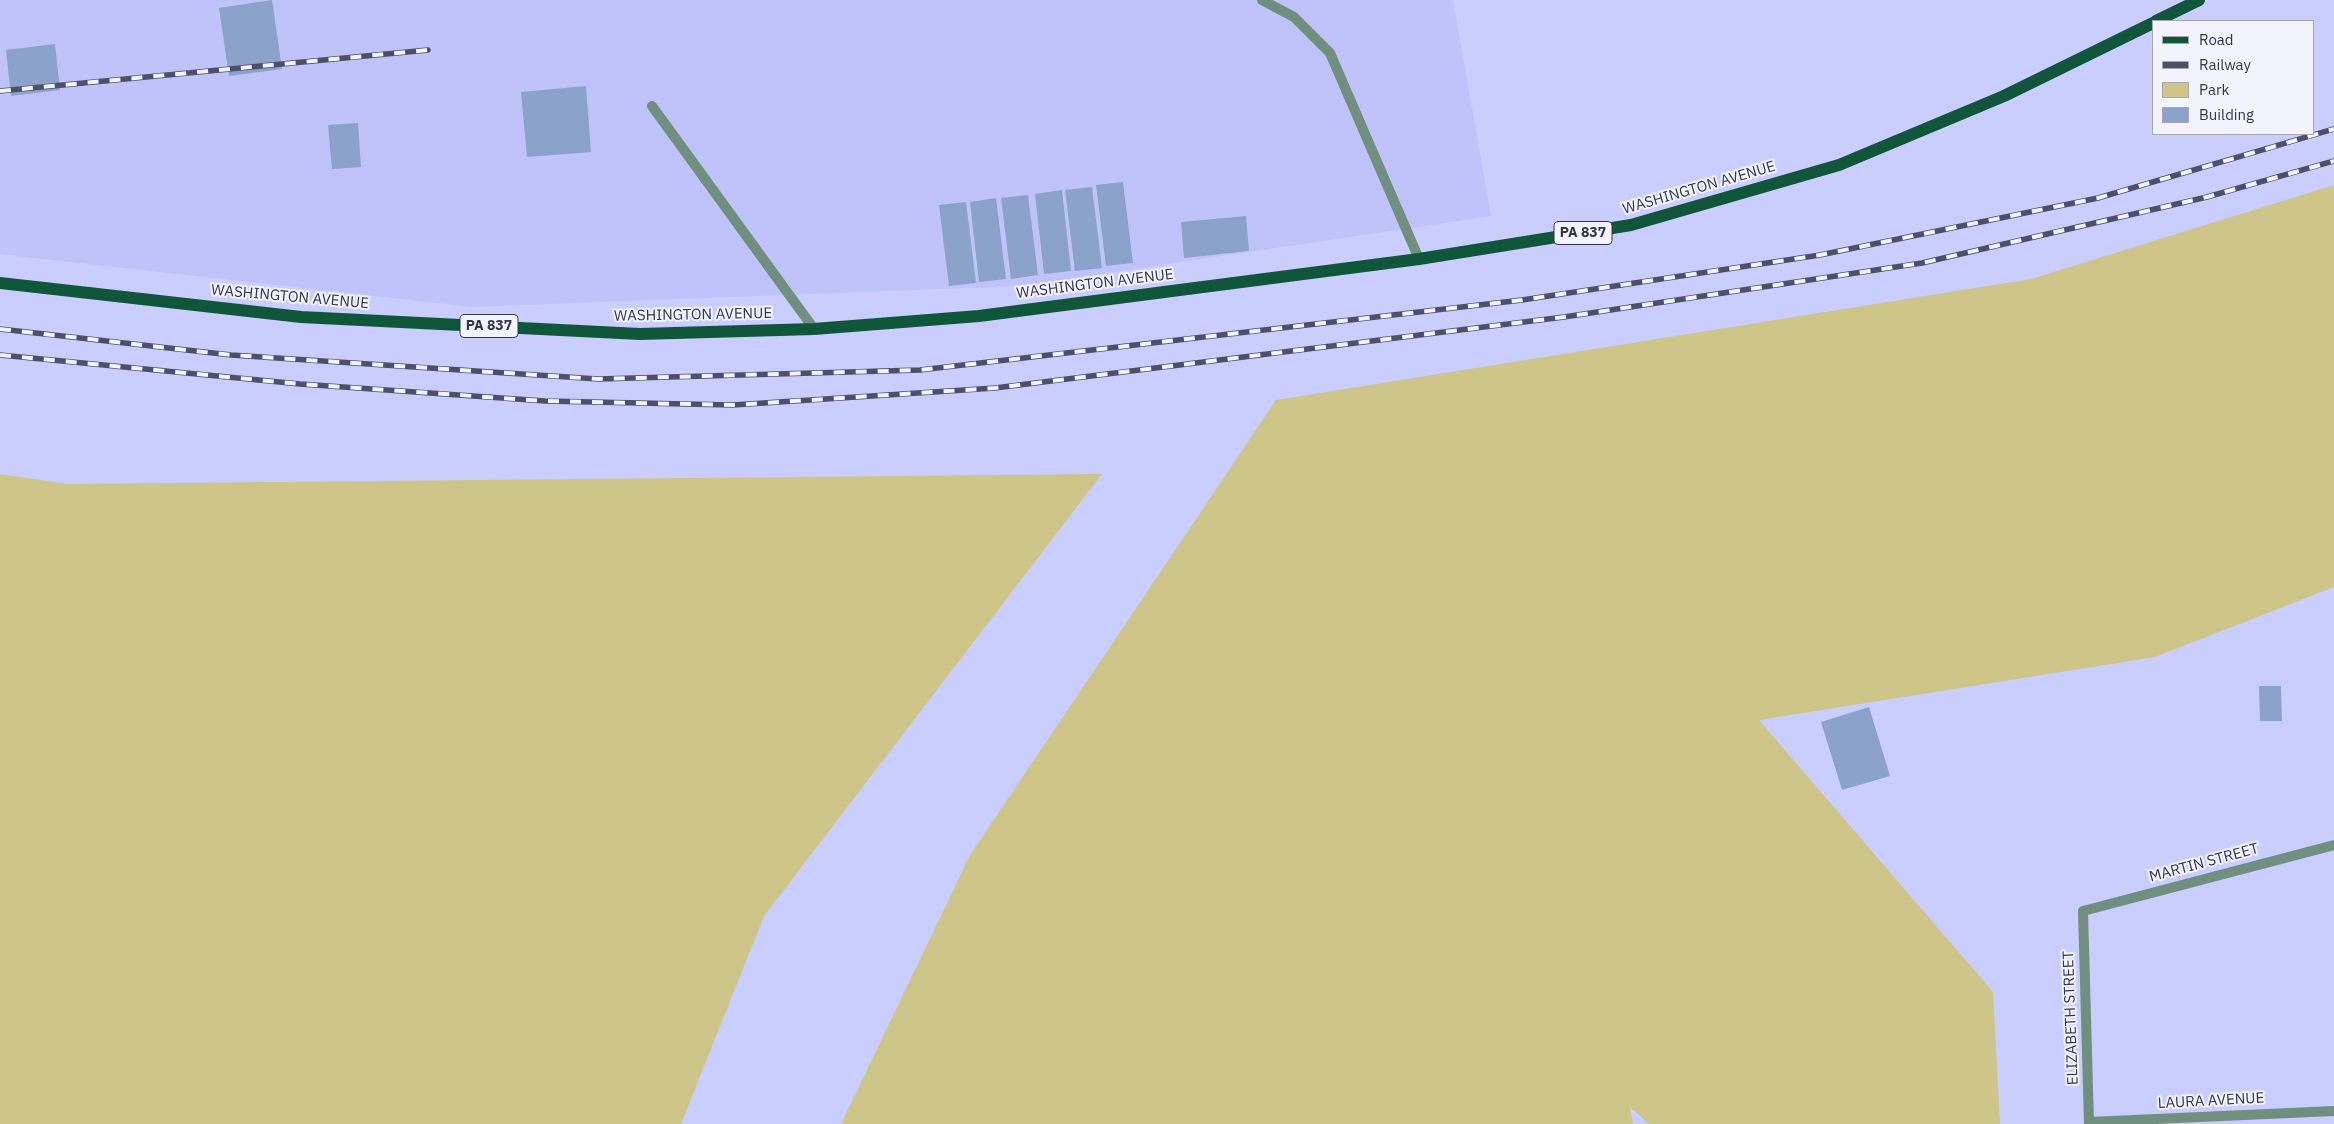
<!DOCTYPE html>
<html>
<head>
<meta charset="utf-8">
<style>
	body { margin:0 }
	#map { position:relative; width:2334px; height:1124px; overflow:hidden; background:#cacefe; font-family:"IBM Plex Sans",sans-serif }
	canvas { display:block }
	.legend { position:absolute; left:2152px; top:20px; width:162px; height:115px; box-sizing:border-box; background:#f2f3fd; border:1px solid #a6a7b5; margin:0; padding:6px 9px; list-style:none; font-size:15px; color:#333548 }
	.legend li { display:flex; align-items:center; gap:10px; height:25px }
	.legend b { width:25px; border:1px solid #a6a7b5 }
</style>
</head>
<body>
<div id="map">
<canvas width="2334" height="1124"></canvas>
<ul class="legend">
<li><b style="height:6px;background:#0f563a"></b>Road</li>
<li><b style="height:6px;background:#4e5069"></b>Railway</li>
<li><b style="height:14px;background:#cec588"></b>Park</li>
<li><b style="height:14px;background:#8ba2cb"></b>Building</li>
</ul>
</div>
<script>
const ctx = document.querySelector('canvas').getContext('2d');
ctx.lineJoin = 'round';
function paint(path, color) {
  ctx.fillStyle = color;
  ctx.fill(path, 'evenodd');
}
function poly(rows) {
  const path = new Path2D();
  for (const r of rows) {
    path.moveTo(r[0], r[1]);
    for (let i = 2; i < r.length; i += 2) path.lineTo(r[i], r[i + 1]);
  }
  return path;
}
function stroke(path, color, width, dash) {
  ctx.strokeStyle = color;
  ctx.lineWidth = width;
  ctx.lineCap = dash ? 'butt' : 'round';
  ctx.setLineDash(dash || []);
  ctx.stroke(path);
}
function label(font, color, halo, rows, align = 'center') {
  ctx.font = font + ' "IBM Plex Sans",sans-serif';
  ctx.lineWidth = 4;
  ctx.setLineDash([]);
  ctx.textBaseline = 'middle';
  ctx.strokeStyle = halo;
  ctx.fillStyle = color;
  for (const [text, x, y, turn = 0] of rows) {
    ctx.save();
    ctx.translate(x, y);
    ctx.rotate((+turn || 0) * Math.PI / 180);
    ctx.textAlign = isNaN(turn) ? turn : align;
    if (halo) ctx.strokeText(text, 0, 0);
    ctx.fillText(text, 0, 0);
    ctx.restore();
  }
}
paint(poly([
	[0,0,1453,0,1491,216,1020,286,472,307,0,254]
]), '#bfc3f9');
paint(poly([
	[2334,185,2334,587,2155,657,1759,720,1993,992,2000,1124,1649,1124,1630,1107,1633,1124,841,1124,970,855,1276,400,2031,279],
	[0,474,67,484,1102,474,764,916,681,1124,0,1124]
]), '#cec588');
paint(poly([
	[272,0,282,69,229,76,219,8],
	[55,44,60,90,11,96,6,50],
	[586,86,591,152,527,157,521,92],
	[358,123,361,167,332,169,328,125],
	[1123,182,1133,263,1106,266,1096,185],
	[1092,187,1102,268,1075,271,1065,190],
	[1062,190,1071,271,1044,274,1035,194],
	[1028,195,1038,275,1011,279,1001,198],
	[996,198,1006,279,979,282,970,202],
	[966,202,976,283,949,286,939,205],
	[1246,216,1249,251,1184,258,1181,222],
	[2259,686,2281,686,2282,721,2260,721],
	[1869,707,1890,776,1842,790,1821,722]
]), '#8ba2cb');
stroke(poly([
	[1262,0,1294,17,1330,53,1419,259],
	[652,106,814,329]
]), '#708f7e', 10);
stroke(poly([
	[2089,1122,2334,1111],
	[2089,1124,2083,911,2334,845]
]), '#708f7e', 10);
stroke(poly([
	[2156,21,2199,0],
	[0,283,301,317,640,334,814,329,979,316,1419,259,1631,225,1839,165,2004,96,2153,23]
]), '#0f563a', 12);
const rail = poly([
	[0,91,428,50],
	[0,329,231,355,598,379,920,370,1522,300,1820,255,2098,198,2334,129],
	[0,355,300,384,545,401,733,405,995,388,1564,317,1922,263,2207,197,2334,161]
]);
stroke(rail, '#4e5069', 5.5);
stroke(rail, '#f2f3fd', 4, [11]);
for (const [x, y, w] of [
	[1583,233,58],
	[489,326,58]
]) {
  const box = new Path2D();
  box.roundRect(x - w / 2, y - 11.5, w, 23, 4);
  ctx.fillStyle = '#f2f3fd';
  ctx.fill(box);
  stroke(box, '#333548', 1);
}
label('bold 14px', '#333548', null, [
	["PA 837",1583,233],
	["PA 837",489,326]
]);
label('15px', '#333548', '#f2f3fd', [
	["WASHINGTON AVENUE",1699,188,-16],
	["WASHINGTON AVENUE",1095,284,-7],
	["WASHINGTON AVENUE",290,297,5],
	["WASHINGTON AVENUE",693,315,-1],
	["MARTIN STREET",2204,863,-15],
	["ELIZABETH STREET",2071,1018,-92],
	["LAURA AVENUE",2211,1101,-3]
]);
</script>
</body>
</html>
